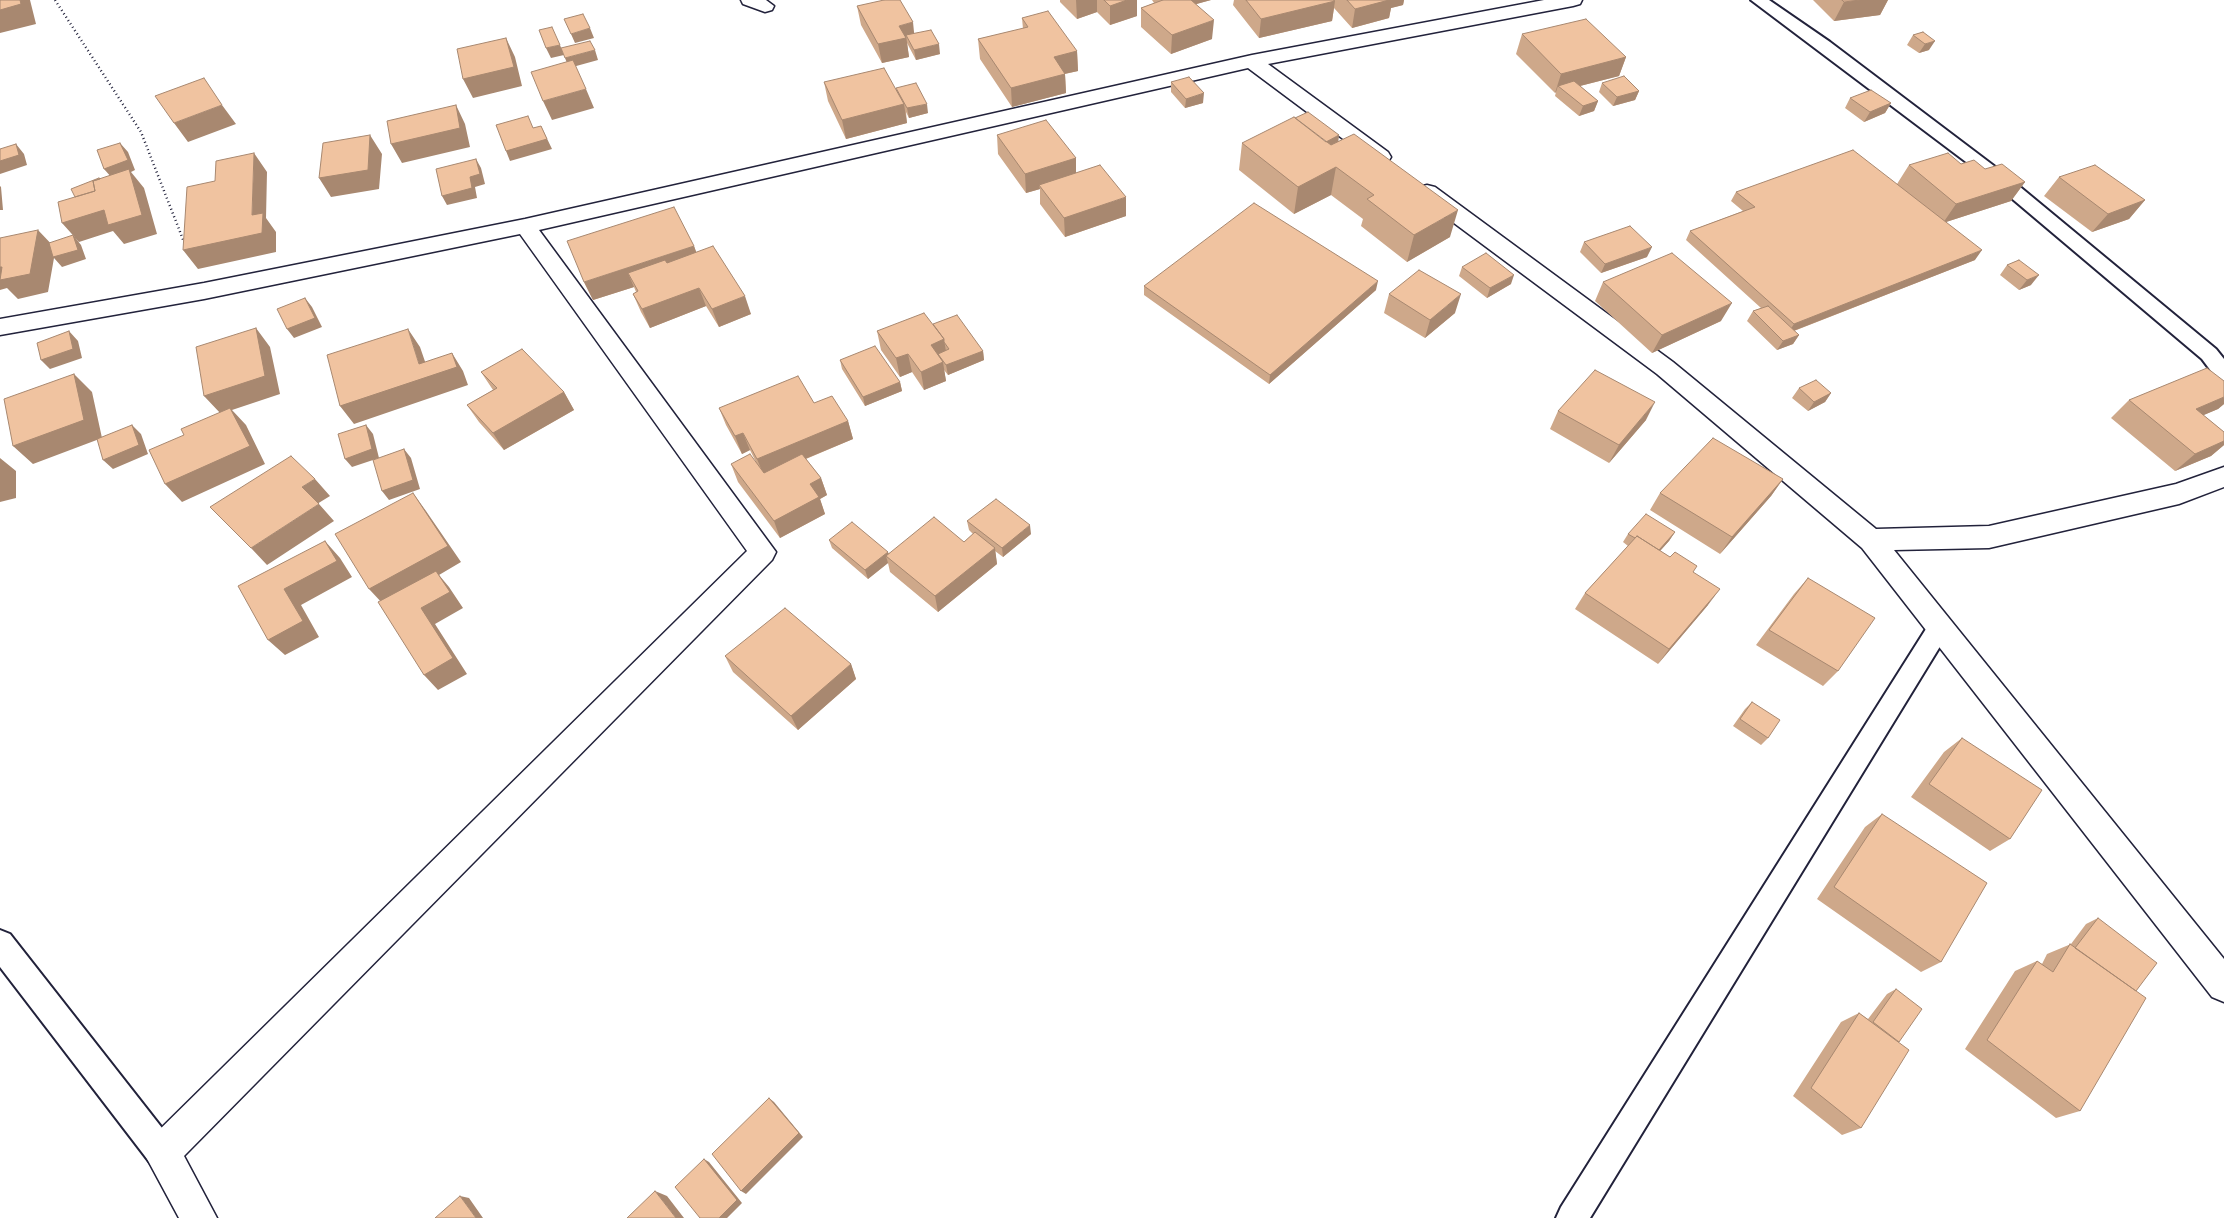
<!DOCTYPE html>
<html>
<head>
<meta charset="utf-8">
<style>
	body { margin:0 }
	canvas { display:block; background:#fff }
</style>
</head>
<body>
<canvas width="2224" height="1218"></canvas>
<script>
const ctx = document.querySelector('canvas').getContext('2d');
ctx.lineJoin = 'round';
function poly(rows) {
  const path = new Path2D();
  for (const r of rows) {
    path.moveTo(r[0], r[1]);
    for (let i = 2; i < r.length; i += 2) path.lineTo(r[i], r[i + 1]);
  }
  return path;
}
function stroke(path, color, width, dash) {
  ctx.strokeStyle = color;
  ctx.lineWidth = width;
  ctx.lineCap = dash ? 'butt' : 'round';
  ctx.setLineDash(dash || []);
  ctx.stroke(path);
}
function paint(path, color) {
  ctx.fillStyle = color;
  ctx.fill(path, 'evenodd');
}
const lane = poly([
	[1751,0,1769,0,1830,42,2002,172,2216,349,2224,359,2224,382,2217,379,2202,359,1990,180,1751,0],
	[1939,618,1947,621,1951,628,1947,635,1590,1218,1556,1218,1561,1207,1931,621,1939,618],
	[0,930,10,934,173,1142,177,1153,173,1164,162,1168,151,1164,0,967,0,930]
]);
const street = poly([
	[741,0,766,0,774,6,772,10,765,12,743,4,741,0],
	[1544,0,1582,0,1580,4,1573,6,1268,64,1388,152,1391,157,1388,162,1381,164,1374,162,1248,68,539,230,776,552,772,560,184,1156,217,1218,179,1218,144,1153,149,1140,747,551,520,234,204,299,0,335,0,319,204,283,525,219,1252,55,1544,0],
	[1427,185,1435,187,1673,362,1876,529,1989,526,2176,484,2224,467,2224,487,2179,504,1989,548,1894,550,2224,959,2224,1002,2212,997,1862,548,1657,374,1419,197,1416,192,1419,187,1427,185]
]);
stroke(lane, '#22223b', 4);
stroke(street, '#22223b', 3);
stroke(poly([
	[55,0,141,132,184,242]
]), '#22223b', 2.5, [1, 3]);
paint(lane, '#fff');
paint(street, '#fff');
paint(poly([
	[1060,0,1137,0,1137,16,1110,25,1097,12,1077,19,1060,2],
	[1152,0,1211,0,1196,4,1212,39,1171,54,1141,27,1141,8,1154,3],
	[1234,0,1404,0,1403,5,1391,8,1389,18,1352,28,1334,8,1332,21,1259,38,1233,5],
	[1813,0,1888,0,1880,15,1834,21],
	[857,6,914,33,940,54,916,60,907,43,909,57,882,63,861,25],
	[1022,18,1077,51,1078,71,1065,74,1066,93,1012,107,980,59,978,39,1023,29],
	[1923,32,1929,50,1919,53,1907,45,1913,35],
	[1522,34,1626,57,1619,76,1580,86,1598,101,1594,111,1579,116,1555,96,1556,92,1555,93,1516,54],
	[824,82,897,91,896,88,928,113,909,118,906,112,907,123,846,139,828,101],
	[1171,82,1203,103,1185,108,1171,92],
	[1602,83,1639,91,1635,100,1613,106,1599,92],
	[1850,98,1891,103,1885,113,1864,122,1845,108],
	[997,135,1076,158,1076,173,1126,216,1065,237,1040,204,1040,189,1026,193,998,154],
	[1338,141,1450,237,1407,262,1361,226,1363,219,1331,195,1294,214,1239,170,1242,143],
	[1961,164,1985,169,2025,182,2011,201,1946,222,1975,260,1794,331,1799,335,1793,344,1777,350,1747,321,1753,311,1761,308,1686,240,1690,231,1743,211,1731,201,1736,192,1897,184,1909,165],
	[2059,177,2145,200,2129,219,2092,232,2044,196],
	[1584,242,1647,257,1601,273,1580,252],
	[694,246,696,252,751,314,719,327,706,306,650,328,641,312,633,294,636,292,634,287,593,300,584,282],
	[2019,260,2031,285,2019,290,2000,275,2007,265],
	[1462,267,1511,284,1487,298,1459,276],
	[1603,282,1721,321,1652,353,1595,301],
	[1144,286,1376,290,1269,384,1144,295],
	[1389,294,1455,313,1425,338,1384,313],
	[933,325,983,351,984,360,948,375,944,370,946,381,924,390,912,372,900,377,881,350,877,331],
	[840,360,900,382,902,391,865,406,842,369],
	[481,372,564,392,574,410,504,450,479,422,467,405,493,390],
	[2224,381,2224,404,2218,409,2203,415,2224,432,2224,445,2211,456,2175,471,2111,418,2129,400],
	[1799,388,1831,393,1825,402,1808,411,1792,398],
	[814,403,848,421,853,439,806,459,821,478,827,495,820,499,825,514,780,538,738,482,731,464,756,462,750,450,742,454,726,425,719,408],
	[1558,411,1646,420,1609,463,1550,429],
	[1783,479,1771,496,1720,554,1650,510,1660,493],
	[967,521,1031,534,1003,557,995,551,997,564,938,612,890,572,888,563,868,579,832,548,829,540,888,552,888,553,964,542,973,534,969,530],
	[1675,532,1669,541,1660,551,1693,572,1708,605,1658,664,1575,609,1585,593,1628,546,1623,542,1628,534],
	[1808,578,1838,671,1823,686,1756,645,1794,594],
	[725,656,851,664,856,679,798,730,733,672],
	[1752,702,1768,738,1761,745,1733,726,1745,709],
	[1962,738,2010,839,1990,851,1911,797,1944,752],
	[1882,814,1941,962,1921,972,1817,899,1865,827],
	[2098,918,2136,991,2080,1111,2056,1118,1965,1049,2015,971,2037,961,2042,964,2047,954,2071,944,2086,924],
	[1896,989,1899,1042,1861,1128,1842,1135,1793,1096,1841,1022,1859,1013,1868,1019,1887,994]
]), '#cea88a');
paint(poly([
	[20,0,30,0,36,24,0,33,0,10],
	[1076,0,1097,0,1097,12,1077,19],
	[1127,0,1137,0,1137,16,1110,25,1110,6],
	[1164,0,1211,0,1164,13],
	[1384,0,1404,0,1403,5,1391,8,1389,18,1352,28,1355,9],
	[1860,0,1888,0,1880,15,1834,21,1844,2],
	[1335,1,1332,21,1259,38,1261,19],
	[1214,20,1212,39,1171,54,1172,35],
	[913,22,915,42,906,35,909,57,882,63,878,44,899,26],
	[590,28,594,38,575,43,571,34],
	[506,38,515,57,522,86,473,98,463,79],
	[1935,41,1929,50,1919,53,1925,44],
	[939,44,940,54,916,60,914,50],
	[560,45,564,55,551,58,546,48],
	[595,50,598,60,569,68,565,58],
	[1077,51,1078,71,1054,76,1054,57],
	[1626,57,1619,76,1564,90,1558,86,1556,92,1555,93,1561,74],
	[1065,74,1066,93,1012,107,1011,88],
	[586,89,594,108,552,120,543,101],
	[1639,91,1635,100,1613,106,1617,97],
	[1204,93,1203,103,1185,108,1186,99],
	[1598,101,1594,111,1579,116,1583,106],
	[1891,103,1885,113,1864,122,1870,112],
	[904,104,907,123,846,139,842,120],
	[927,104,928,113,909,118,907,108],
	[222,105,236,124,188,142,174,123],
	[456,105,465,124,470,147,402,163,391,144],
	[541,126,552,149,510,161,506,151],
	[370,135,382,154,379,189,331,197,319,178],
	[1339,135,1338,145,1317,146],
	[120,143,128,152,135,170,131,172,144,188,157,234,124,244,113,231,79,242,62,223,112,178,104,169],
	[16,144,24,154,27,165,0,174,0,161],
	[254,153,267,172,266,218,276,232,276,252,198,269,183,250,252,215],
	[1076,158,1076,177,1039,185,1040,189,1026,193,1025,174],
	[476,159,481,168,485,184,475,187,477,198,447,205,442,196,470,177],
	[1336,167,1331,195,1294,214,1298,187],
	[2025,182,2011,201,1943,223,1956,204],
	[0,186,1,187,3,210,0,210],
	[1126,197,1126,216,1065,237,1064,218],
	[2145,200,2129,219,2092,232,2108,214],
	[1458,210,1450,237,1407,262,1414,235],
	[38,230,56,249,73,235,81,245,86,259,62,267,54,258,48,292,18,299,7,288,0,290,0,267],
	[694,246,701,265,628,273,634,287,593,300,584,282],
	[1652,247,1647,257,1601,273,1605,264],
	[1982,250,1975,260,1788,333,1794,324],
	[1514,275,1511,284,1487,298,1490,288],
	[2039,275,2031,285,2019,290,2027,280],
	[1378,281,1376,290,1269,384,1270,375],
	[699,288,706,306,650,328,642,309],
	[1461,294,1455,313,1425,338,1430,320],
	[745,296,751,314,719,327,712,309],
	[305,298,312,307,322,327,294,338,287,329],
	[1732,303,1721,321,1652,353,1662,335],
	[256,328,270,347,280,394,232,410,246,425,265,464,182,502,165,484,221,414,204,396],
	[408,329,420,347,430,376,452,353,463,371,468,385,354,424,340,406,419,364],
	[69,331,78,341,82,358,50,369,41,360],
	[1799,335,1793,344,1777,350,1783,341],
	[944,339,947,358,939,361,931,345],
	[983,351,984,360,948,375,946,365],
	[908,354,912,372,900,377,896,358],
	[943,362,946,381,924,390,921,372],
	[74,374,92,392,102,438,33,464,13,446],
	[900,382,902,391,865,406,863,397],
	[564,392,574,410,504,450,493,433],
	[1831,393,1825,402,1808,411,1814,402],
	[2224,397,2224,404,2218,409,2176,427,2196,409],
	[1655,402,1646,420,1609,463,1619,445],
	[848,421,853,439,764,476,757,459],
	[132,425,141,434,148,454,113,469,103,460],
	[366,425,373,434,379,458,352,467,345,459],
	[743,433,750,450,742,454,735,436],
	[2224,441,2224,445,2211,456,2175,471,2195,454],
	[404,449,411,458,420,489,389,500,382,491],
	[0,458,16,471,16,498,0,502],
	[821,478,827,495,820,499,825,514,780,538,774,521,810,484],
	[315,479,330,496,317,504,302,487],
	[1783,479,1771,496,1720,554,1732,537],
	[413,493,426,511,461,562,439,575,449,587,463,608,435,624,467,674,438,690,424,675,421,608,384,605,369,589],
	[319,504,334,521,267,565,251,548],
	[1030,525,1031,534,1003,557,1002,548],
	[1675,532,1669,541,1651,561,1657,552],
	[325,541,340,558,352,577,301,605,319,637,285,655,268,640,284,589],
	[995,548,997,564,938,612,935,596],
	[888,552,890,559,886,556,888,563,868,579,865,570],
	[1720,589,1708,605,1658,664,1669,649],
	[851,664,856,679,798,730,791,716],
	[769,1098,774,1102,803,1137,746,1194,741,1191],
	[704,1159,709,1162,742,1203,727,1218,719,1218],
	[655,1191,667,1196,684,1218,676,1218],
	[460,1196,469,1198,483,1218,476,1218]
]), '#a88870');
const building = poly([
	[0,0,20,0,21,4,0,10,0,0],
	[884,0,900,0,913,22,899,26,906,38,878,44,857,6,884,0],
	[1104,0,1127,0,1110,6,1104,0],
	[1163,0,1191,0,1214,20,1172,35,1141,8,1163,0],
	[1246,0,1333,0,1335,1,1261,19,1246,0],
	[1347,0,1389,0,1355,9,1347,0],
	[1842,0,1860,0,1844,2,1842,0],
	[1048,11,1077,51,1054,57,1065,74,1011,88,978,39,1028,27,1022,18,1048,11],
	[583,14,590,28,571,34,564,19,583,14],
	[1586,19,1626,57,1561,74,1522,34,1586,19],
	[552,27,560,45,546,48,539,30,552,27],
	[931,30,939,44,914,50,906,35,931,30],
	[1923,32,1935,41,1925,44,1913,35,1923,32],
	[506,38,514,67,463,79,457,49,506,38],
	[590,41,595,50,565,58,561,48,590,41],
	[573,60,586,89,543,101,531,72,573,60],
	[884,68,904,104,842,120,824,82,884,68],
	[1624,76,1639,91,1617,97,1602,83,1624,76],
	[1189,77,1204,93,1186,99,1171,82,1189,77],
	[204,78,222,105,174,123,155,96,204,78],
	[1574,81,1598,101,1583,106,1558,86,1574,81],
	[916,83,927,104,907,108,896,88,916,83],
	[1871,90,1891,103,1870,112,1850,98,1871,90],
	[456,105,460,128,391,144,387,121,456,105],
	[1308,112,1339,135,1326,142,1295,118,1308,112],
	[528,116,533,128,541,126,547,139,506,151,496,125,528,116],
	[1294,117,1331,145,1354,134,1458,210,1414,235,1367,199,1374,195,1336,167,1298,187,1242,143,1294,117],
	[1046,120,1076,158,1025,174,997,135,1046,120],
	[370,135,368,170,319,178,323,143,370,135],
	[120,143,128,160,104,169,97,150,120,143],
	[16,144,19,155,0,161,0,149,16,144],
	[1853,150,1982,250,1794,324,1690,231,1755,207,1736,192,1853,150],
	[254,153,252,215,263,213,262,233,183,250,187,187,215,181,216,161,254,153],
	[1948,153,1961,164,1974,160,1985,169,2002,164,2025,182,1956,204,1909,165,1948,153],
	[476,159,480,174,470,177,472,188,442,196,436,169,476,159],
	[1100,165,1126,197,1064,218,1039,185,1100,165],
	[2095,165,2145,200,2108,214,2059,177,2095,165],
	[129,169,142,215,108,225,104,210,62,223,58,202,95,191,93,181,129,169],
	[99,178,100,179,93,181,95,191,75,197,71,189,99,178],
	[1254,203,1378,281,1270,375,1144,286,1254,203],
	[674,207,694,246,584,282,567,241,674,207],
	[1630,226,1652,247,1605,264,1584,242,1630,226],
	[38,230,30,274,0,280,2,267,0,267,0,238,38,230],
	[73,235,78,250,53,257,49,243,73,235],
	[713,246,745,296,712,309,699,288,642,309,633,294,638,291,628,273,665,260,667,263,713,246],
	[1486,253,1514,275,1490,288,1462,267,1486,253],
	[1672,253,1732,303,1662,335,1603,282,1672,253],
	[2019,260,2039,275,2027,280,2007,265,2019,260],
	[1419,270,1461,294,1430,320,1389,294,1419,270],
	[305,298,315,318,287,329,277,309,305,298],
	[1768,306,1799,335,1783,341,1753,311,1768,306],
	[924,313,944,339,931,345,943,362,921,372,908,354,896,358,877,331,924,313],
	[957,315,983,351,946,365,938,354,949,349,944,342,944,339,933,324,957,315],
	[256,328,265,376,204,396,196,347,256,328],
	[408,329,419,364,452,353,457,367,340,406,327,355,408,329],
	[69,331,73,349,41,360,37,343,69,331],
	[875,346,900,382,863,397,840,360,875,346],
	[522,349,564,392,493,433,467,405,497,388,481,372,522,349],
	[2207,368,2224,381,2224,397,2196,409,2224,432,2224,441,2195,454,2129,400,2207,368],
	[1595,370,1655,402,1619,445,1558,411,1595,370],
	[74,374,84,420,13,446,4,399,74,374],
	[798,376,814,403,832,396,848,421,757,459,743,433,735,436,719,408,798,376],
	[1816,380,1831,393,1814,402,1799,388,1816,380],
	[230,408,250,446,165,484,149,450,184,435,181,429,230,408],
	[132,425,139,445,103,460,97,439,132,425],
	[366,425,372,449,345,459,338,434,366,425],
	[1713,438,1783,479,1732,537,1660,493,1713,438],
	[404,449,413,480,382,491,373,460,404,449],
	[750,454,764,473,802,454,821,478,810,484,819,497,774,521,731,464,750,454],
	[291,456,315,479,302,487,319,504,251,548,210,507,291,456],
	[413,493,448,546,369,589,335,534,413,493],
	[996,499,1030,525,1002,548,967,521,996,499],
	[1646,514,1675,532,1659,550,1637,536,1635,538,1628,534,1646,514],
	[934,517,964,542,975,532,995,548,935,596,886,556,934,517],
	[852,522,888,552,865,570,829,540,852,522],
	[1637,536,1670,557,1675,552,1697,566,1693,572,1720,589,1669,649,1585,593,1637,536],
	[325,541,337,561,284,589,303,621,268,640,238,586,325,541],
	[436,571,450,592,421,608,453,658,424,675,378,602,436,571],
	[1808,578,1875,618,1838,671,1769,630,1808,578],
	[785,608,851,664,791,716,725,656,785,608],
	[1752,702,1780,720,1768,738,1740,719,1752,702],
	[1962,738,2042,790,2010,839,1929,784,1962,738],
	[1882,814,1987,883,1941,962,1834,887,1882,814],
	[2098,918,2157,963,2136,991,2075,948,2098,918],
	[2070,944,2146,998,2080,1111,1987,1040,2037,961,2053,972,2070,944],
	[1896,989,1922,1009,1899,1042,1873,1022,1896,989],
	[1859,1013,1909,1050,1861,1128,1811,1088,1859,1013],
	[769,1098,799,1133,741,1191,712,1154,769,1098],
	[704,1159,737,1200,719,1218,700,1218,675,1187,704,1159],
	[655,1191,676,1218,627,1218,655,1191],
	[460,1196,476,1218,435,1218,460,1196]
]);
paint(building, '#f0c3a0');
stroke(building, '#a88870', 1);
</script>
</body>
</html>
